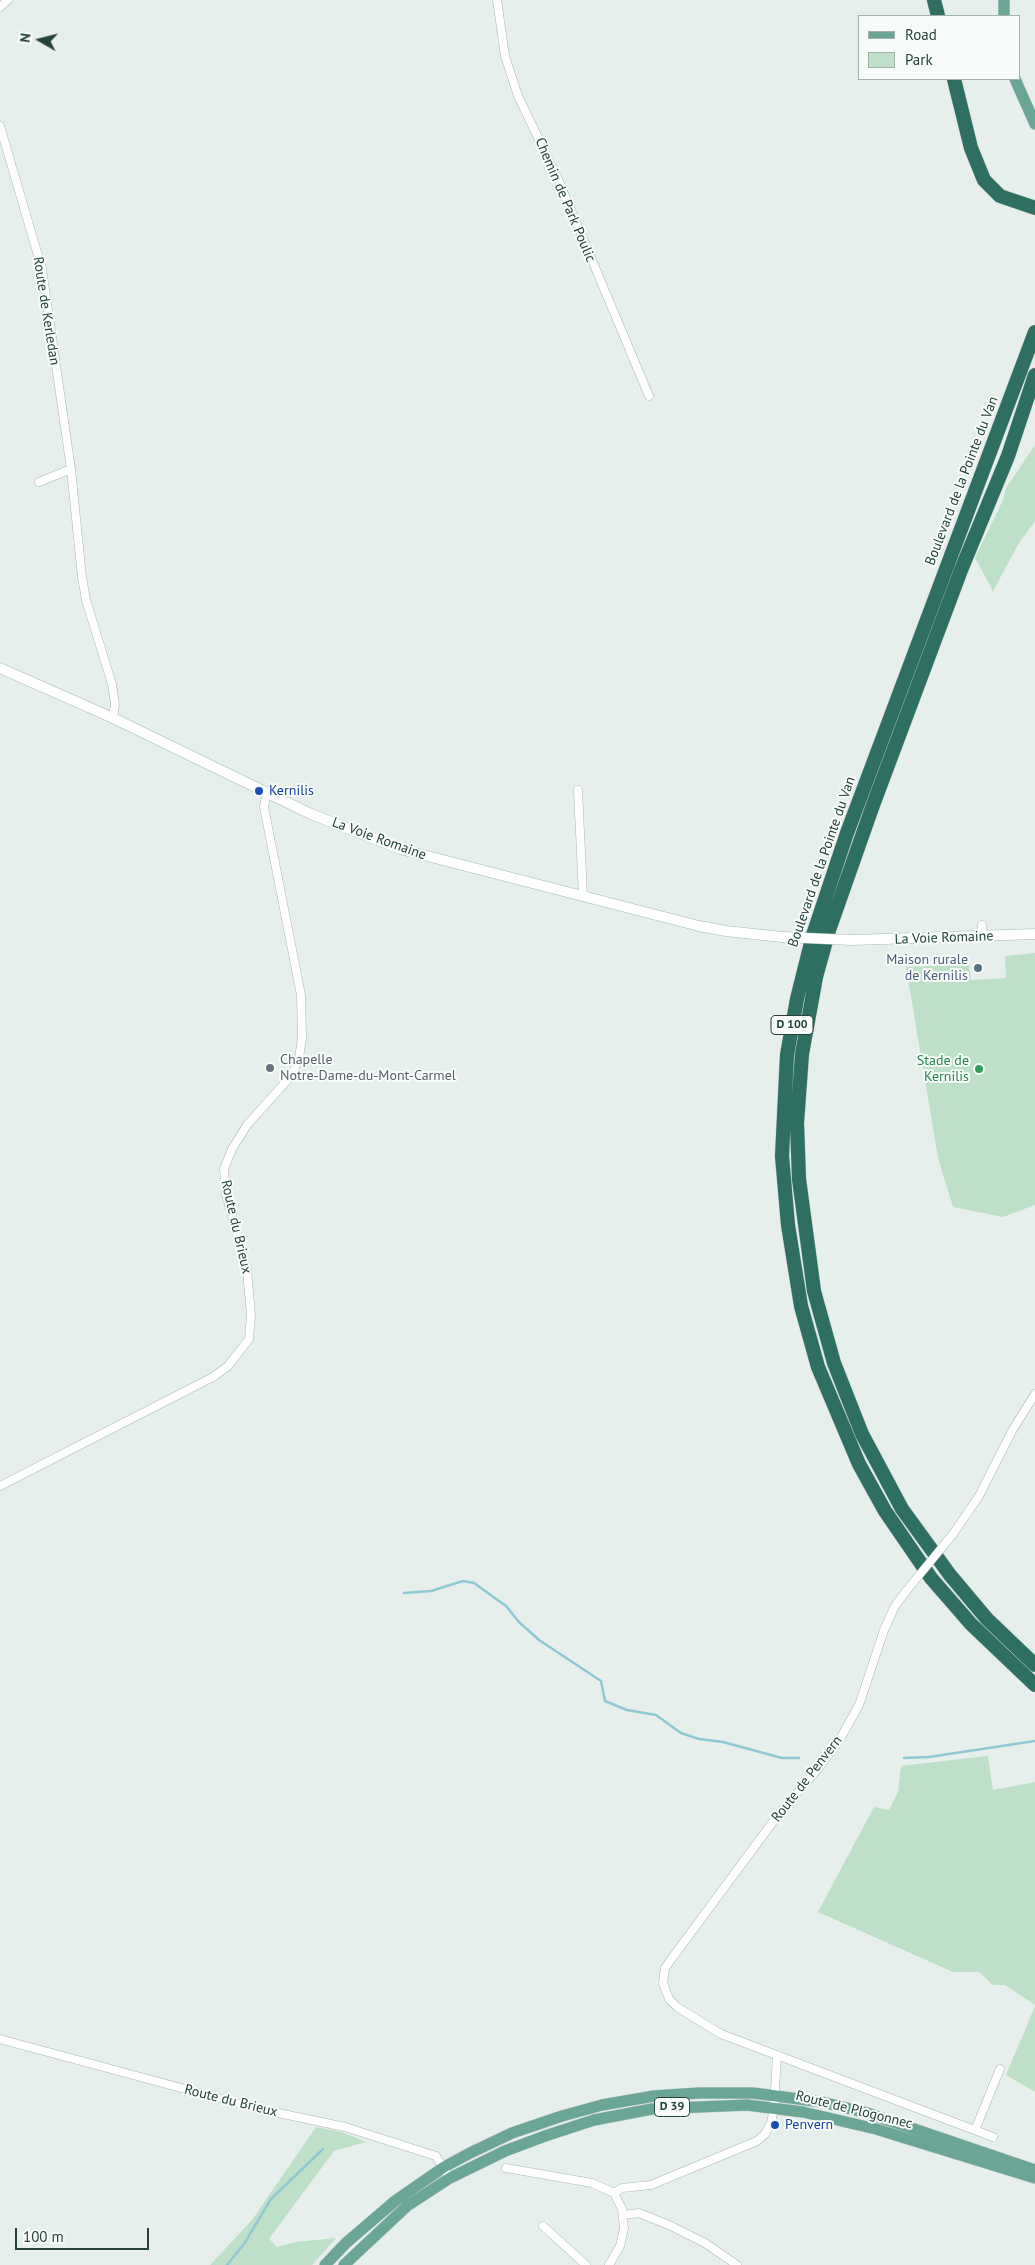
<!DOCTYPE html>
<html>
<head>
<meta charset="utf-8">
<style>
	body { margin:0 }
	#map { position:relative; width:1035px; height:2265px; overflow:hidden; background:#e6efeb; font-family:"PT Sans",sans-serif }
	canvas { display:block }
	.legend { position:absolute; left:858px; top:15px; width:162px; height:65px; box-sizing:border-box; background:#f7fbf9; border:1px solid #a3b1ad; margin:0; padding:6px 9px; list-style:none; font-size:15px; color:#24423a }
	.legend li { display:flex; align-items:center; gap:10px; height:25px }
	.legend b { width:25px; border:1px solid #a3b1ad }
	.north { position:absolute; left:15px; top:15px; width:50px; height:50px; -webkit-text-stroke:4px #f7fbf9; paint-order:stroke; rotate:278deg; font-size:14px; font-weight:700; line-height:20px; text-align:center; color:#24423a }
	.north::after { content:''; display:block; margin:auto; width:18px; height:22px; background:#24423a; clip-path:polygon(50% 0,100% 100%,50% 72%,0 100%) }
	.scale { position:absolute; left:15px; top:2228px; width:134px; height:22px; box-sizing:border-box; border:2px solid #24423a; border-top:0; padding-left:6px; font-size:15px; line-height:18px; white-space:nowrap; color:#24423a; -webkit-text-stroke:4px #f7fbf9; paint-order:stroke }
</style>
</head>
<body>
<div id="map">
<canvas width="1035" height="2265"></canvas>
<ul class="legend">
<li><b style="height:6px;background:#6aa596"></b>Road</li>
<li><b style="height:14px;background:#bfe0c8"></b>Park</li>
</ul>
<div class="north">N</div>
<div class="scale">100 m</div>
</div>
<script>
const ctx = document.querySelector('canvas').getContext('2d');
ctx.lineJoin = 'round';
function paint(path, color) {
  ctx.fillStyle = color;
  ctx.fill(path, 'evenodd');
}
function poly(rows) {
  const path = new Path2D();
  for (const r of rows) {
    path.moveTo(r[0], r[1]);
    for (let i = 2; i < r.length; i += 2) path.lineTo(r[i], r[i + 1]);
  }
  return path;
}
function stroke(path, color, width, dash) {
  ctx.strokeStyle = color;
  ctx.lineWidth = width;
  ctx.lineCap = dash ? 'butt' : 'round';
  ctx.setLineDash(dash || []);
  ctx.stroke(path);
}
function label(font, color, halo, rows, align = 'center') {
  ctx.font = font + ' "PT Sans",sans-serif';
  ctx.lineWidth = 4;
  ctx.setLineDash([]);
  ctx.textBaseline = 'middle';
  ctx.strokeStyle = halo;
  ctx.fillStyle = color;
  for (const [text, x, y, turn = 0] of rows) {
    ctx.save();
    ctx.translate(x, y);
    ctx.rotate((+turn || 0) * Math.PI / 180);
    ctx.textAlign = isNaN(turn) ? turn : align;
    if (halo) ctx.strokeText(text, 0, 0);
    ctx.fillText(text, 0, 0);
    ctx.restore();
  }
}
paint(poly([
	[1035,445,1035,521,1019,543,993,591,975,558,1003,500,1006,488],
	[1035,953,1035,1205,1003,1217,953,1207,938,1158,906,967,969,964,971,980,1006,978,1005,956],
	[988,1756,993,1790,1035,1782,1035,2005,1005,1985,993,1985,979,1972,953,1972,818,1912,874,1807,889,1810,898,1792,901,1766],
	[1035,2006,1035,2092,1006,2075],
	[316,2127,342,2132,366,2142,334,2151,269,2239,277,2247,296,2242,336,2238,312,2265,210,2265,252,2220]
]), '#bfe0c8');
stroke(poly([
	[404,1593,431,1591,463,1581,474,1583,506,1606,519,1622,539,1640,601,1681,605,1701,627,1710,656,1715,681,1733,699,1739,723,1742,782,1758,799,1758],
	[904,1758,929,1757,1035,1741],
	[227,2265,244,2244,271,2199,323,2149]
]), '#8ec9d4', 2.5);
const street = poly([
	[497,0,505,56,518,96,558,179,649,396],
	[0,7,8,0],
	[0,126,42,269,71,469,82,577,86,600,112,684,115,704,113,718],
	[39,482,71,469],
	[578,790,583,896],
	[982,925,982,936],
	[0,1486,213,1377,228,1366,249,1339,251,1315,247,1271,226,1194,224,1169,232,1149,247,1125,292,1075,299,1058,302,1038,301,995,264,807,267,792],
	[953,1534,979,1496,1012,1431,1035,1394],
	[907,1590,895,1606,884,1630,859,1705,840,1739,817,1770,778,1815,678,1950,665,1968,663,1983,669,1999,677,2007,721,2034,993,2137],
	[0,2039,259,2109,345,2127,436,2156,450,2178],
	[975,2130,1000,2069],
	[506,2168,592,2183,614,2193],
	[623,2215,639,2213,669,2225,705,2243,737,2265],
	[543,2226,586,2265],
	[609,2265,620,2246,624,2228,622,2209,614,2193,622,2188,651,2185,757,2141,765,2134,771,2123,774,2107,777,2055]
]);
const secondary = poly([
	[0,668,113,718,311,814,400,849,699,926,726,931,782,937],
	[852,940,1035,934]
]);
const primary = poly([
	[1004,16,1004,0],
	[1015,79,1035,124],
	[325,2265,346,2243,395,2201,444,2167,470,2153,512,2133,562,2116,602,2105,654,2096,699,2093,753,2093,822,2102,867,2113,1035,2170],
	[344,2265,407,2206,450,2178,505,2151,545,2136,594,2120,652,2109,747,2105,803,2112,876,2129,1035,2178]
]);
const highway = poly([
	[934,0,938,16],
	[954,79,971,148,984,180,1000,196,1035,208],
	[1035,332,847,833,813,935,797,999,787,1055,782,1156,788,1225,801,1306,818,1367,859,1464,885,1511,931,1578,971,1624,1035,1685],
	[1035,375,1008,456,961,570,873,805,829,930,816,977,802,1054,797,1123,799,1179,814,1291,834,1363,862,1434,902,1509,950,1575,987,1619,1035,1665]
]);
stroke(street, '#a8b8b2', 9);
stroke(secondary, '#a4bbb3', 11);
stroke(primary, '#c2cac8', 12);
stroke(highway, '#c2cac8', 15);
stroke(street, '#fff', 8);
stroke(secondary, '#fff', 10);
stroke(primary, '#6aa596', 11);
stroke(highway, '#2f6f62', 14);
const streetBridge = poly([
	[907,1590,953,1534]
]);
const secondaryBridge = poly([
	[782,937,852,940]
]);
stroke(streetBridge, '#a8b8b2', 9, []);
stroke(secondaryBridge, '#a4bbb3', 11, []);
stroke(streetBridge, '#fff', 8);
stroke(secondaryBridge, '#fff', 10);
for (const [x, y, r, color] of [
	[259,791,5,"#1a4fb4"],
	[978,968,5,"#5c6f8a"],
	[270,1068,5,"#6b7280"],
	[979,1069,5,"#2e9e5b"],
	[775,2125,5,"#1a4fb4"]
]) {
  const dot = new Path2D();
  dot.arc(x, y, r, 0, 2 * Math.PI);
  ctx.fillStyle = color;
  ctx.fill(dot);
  stroke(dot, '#f7fbf9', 2);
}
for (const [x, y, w] of [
	[792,1025,42],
	[672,2107,35]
]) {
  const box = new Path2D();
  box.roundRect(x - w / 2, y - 9.5, w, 19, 4);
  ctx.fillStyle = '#f7fbf9';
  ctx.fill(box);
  stroke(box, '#24423a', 1);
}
label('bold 12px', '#24423a', null, [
	["D 100",792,1025],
	["D 39",672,2107]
]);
label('14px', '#24423a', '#f7fbf9', [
	["Chemin de Park Poulic",565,200,67],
	["Route de Kerledan",46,311,81],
	["Boulevard de la Pointe du Van",962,481,-69],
	["La Voie Romaine",379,839,20],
	["Boulevard de la Pointe du Van",822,862,-71],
	["La Voie Romaine",944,938,-2],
	["Route du Brieux",236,1227,77],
	["Route de Penvern",807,1779,-52],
	["Route du Brieux",231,2101,14],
	["Route de Plogonnec",854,2110,14]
]);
label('14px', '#164399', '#f7fbf9', [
	["Kernilis",269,791],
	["Penvern",785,2125]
], 'left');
label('14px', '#4e5e75', '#f7fbf9', [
	["Maison rurale",968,960],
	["de Kernilis",968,976]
], 'right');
label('14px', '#5b616d', '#f7fbf9', [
	["Chapelle",280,1060],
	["Notre-Dame-du-Mont-Carmel",280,1076]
], 'left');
label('14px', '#27864d', '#f7fbf9', [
	["Stade de",969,1061],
	["Kernilis",969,1077]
], 'right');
</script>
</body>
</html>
